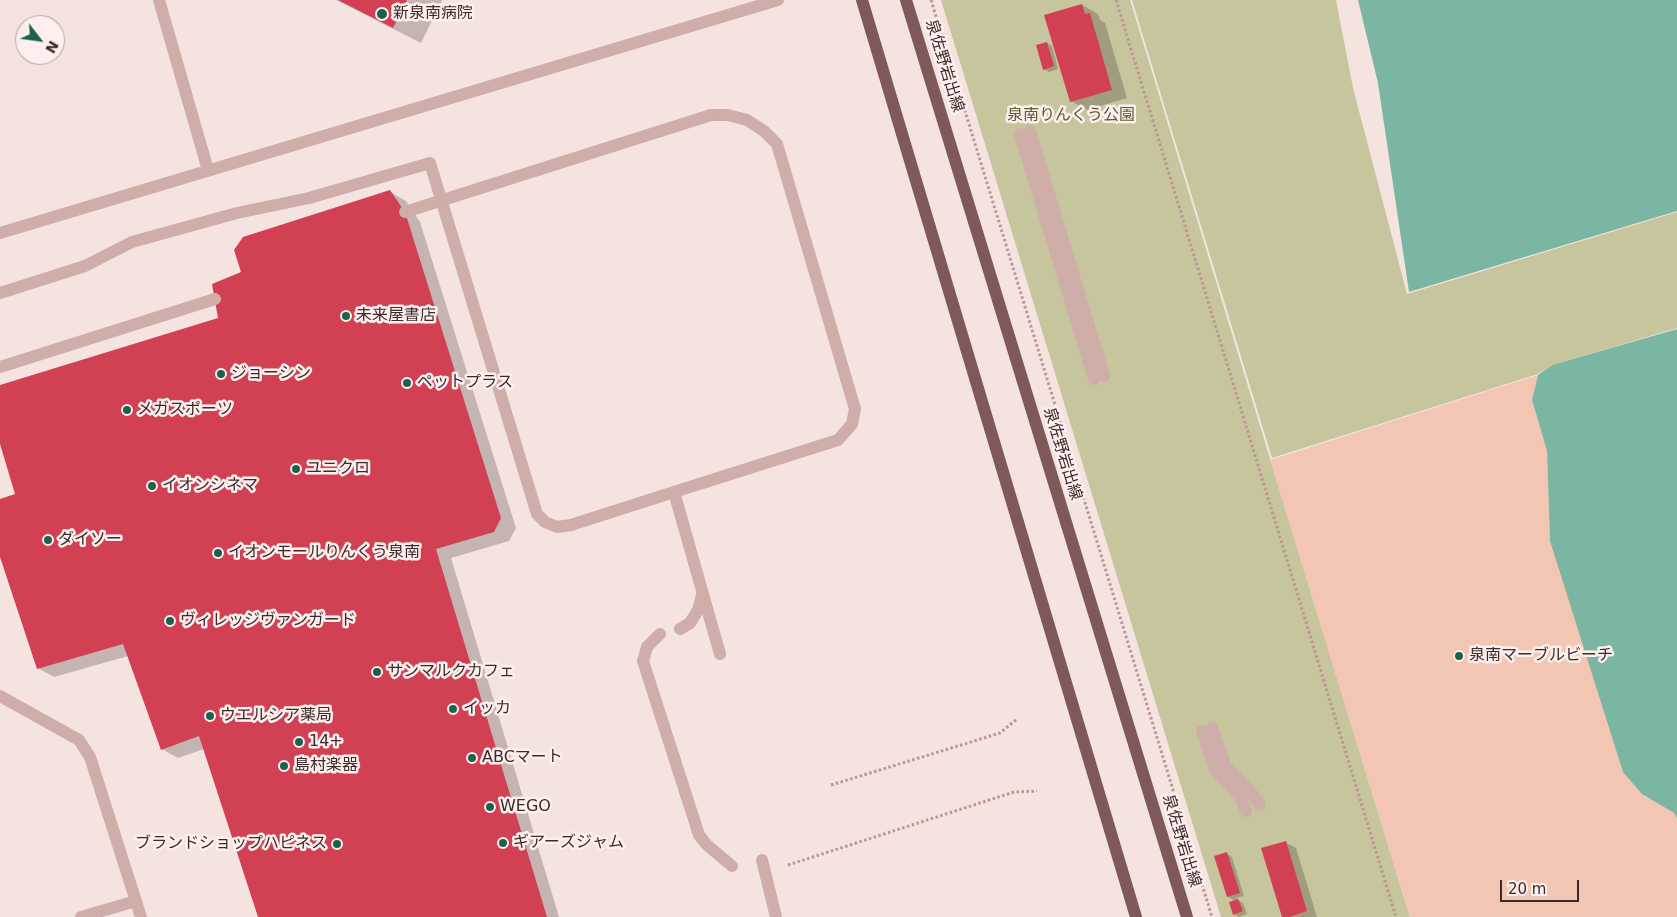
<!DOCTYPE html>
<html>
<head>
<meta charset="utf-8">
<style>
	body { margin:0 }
	#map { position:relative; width:1677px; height:917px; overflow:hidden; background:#f5e3df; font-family:"DejaVu Sans",sans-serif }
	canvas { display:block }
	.north { position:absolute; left:15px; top:15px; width:50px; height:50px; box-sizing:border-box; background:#fcefed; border:1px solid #afa09f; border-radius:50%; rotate:120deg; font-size:14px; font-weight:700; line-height:20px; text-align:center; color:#3c2a2b }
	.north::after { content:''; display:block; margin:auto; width:18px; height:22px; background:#1a624d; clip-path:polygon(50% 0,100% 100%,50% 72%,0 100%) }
	.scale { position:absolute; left:1500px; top:880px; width:79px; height:22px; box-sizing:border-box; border:2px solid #3c2a2b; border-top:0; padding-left:6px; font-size:15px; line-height:18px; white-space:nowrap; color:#3c2a2b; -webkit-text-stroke:4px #fcefed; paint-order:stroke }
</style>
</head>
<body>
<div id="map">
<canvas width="1677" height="917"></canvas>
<div class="north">N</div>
<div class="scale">20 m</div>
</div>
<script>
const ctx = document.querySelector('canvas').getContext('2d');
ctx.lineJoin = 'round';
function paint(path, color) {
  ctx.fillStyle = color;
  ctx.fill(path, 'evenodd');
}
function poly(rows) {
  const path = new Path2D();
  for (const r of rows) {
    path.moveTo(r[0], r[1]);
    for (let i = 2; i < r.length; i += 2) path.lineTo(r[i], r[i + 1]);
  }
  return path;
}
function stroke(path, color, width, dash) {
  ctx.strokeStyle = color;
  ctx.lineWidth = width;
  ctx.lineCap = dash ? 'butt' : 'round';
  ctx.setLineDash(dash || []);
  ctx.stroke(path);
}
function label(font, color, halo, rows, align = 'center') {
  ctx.font = font + ' "DejaVu Sans","Noto Sans JP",sans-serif';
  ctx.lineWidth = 5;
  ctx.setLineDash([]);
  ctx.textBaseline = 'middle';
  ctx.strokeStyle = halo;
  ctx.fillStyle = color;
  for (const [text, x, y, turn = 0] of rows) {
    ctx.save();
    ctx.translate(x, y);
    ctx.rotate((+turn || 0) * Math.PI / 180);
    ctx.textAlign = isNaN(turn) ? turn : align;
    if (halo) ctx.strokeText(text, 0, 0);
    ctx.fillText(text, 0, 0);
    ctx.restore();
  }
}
paint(poly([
	[941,0,1130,0,1410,917,1221,917],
	[1132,0,1336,0,1353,88,1407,294,1677,212,1677,328,1552,365,1538,374,1272,458]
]), '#c7c59d');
paint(poly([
	[1538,375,1532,400,1547,451,1550,541,1642,794,1674,813,1677,818,1677,917,1410,917,1270,460]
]), '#f3c6b4');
paint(poly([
	[1358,0,1677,0,1677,211,1409,292,1378,83],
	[1677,329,1677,818,1674,813,1642,794,1623,772,1550,541,1547,451,1532,400,1538,375,1552,365]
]), '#7bb6a3');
paint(poly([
	[336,0,442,0,421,43],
	[1082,5,1098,14,1100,20,1105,23,1127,98,1087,110,1071,101],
	[1047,43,1052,46,1058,69,1049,72,1044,69],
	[390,192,406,201,420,222,516,528,509,541,451,558,559,917,260,917,204,749,178,758,162,749,128,656,54,677,38,668,0,553,0,500,17,494,0,440,0,386,220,318,243,272],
	[1285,842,1296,848,1317,917,1283,917],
	[1227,854,1232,857,1244,896,1236,898,1243,903,1247,914,1239,917,1234,914,1235,901,1228,897]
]), '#0003');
paint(poly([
	[338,0,407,0,393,28],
	[1082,4,1085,14,1090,13,1112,90,1070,102,1044,15],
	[1047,42,1054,66,1043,70,1036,45],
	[390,190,405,212,501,518,494,532,436,549,547,917,258,917,199,736,161,750,123,644,37,669,0,557,0,499,15,494,0,444,0,385,218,318,212,284,241,272,234,250,243,237],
	[1286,841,1307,911,1289,917,1282,917,1261,848],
	[1227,852,1240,893,1227,897,1214,856],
	[1238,899,1243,911,1233,915,1229,902]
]), '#d14153');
stroke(poly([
	[931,0,1212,917],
	[1116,0,1396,917],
	[831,785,1000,733,1017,719],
	[788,865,1014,792,1037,791]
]), '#bb9693', 3, [2.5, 2.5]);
stroke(poly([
	[159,0,208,170],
	[1030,131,1104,376],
	[1020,134,1094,379],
	[0,233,778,0],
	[0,293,85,266,132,242,237,213,309,198,430,163,537,514,545,522,557,527,571,525,674,492,720,654],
	[0,367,215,299],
	[674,492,838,440,852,424,855,409,777,144,764,131,747,120,728,115,711,115],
	[680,629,690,623,698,610,702,595],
	[660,634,647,647,643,661,699,835,707,845,732,866],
	[0,696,79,740,90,757,141,917],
	[1212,728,1226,767,1248,788,1260,805],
	[1202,731,1216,771,1241,798,1246,811],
	[762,860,776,917],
	[81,917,136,901]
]), '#cfada9', 12);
stroke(poly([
	[862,0,1136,917],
	[906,0,1187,917]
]), '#7f595a', 12);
stroke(poly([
	[405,212,711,115]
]), '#cfada9', 12);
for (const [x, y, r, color] of [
	[382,14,6,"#1a624d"],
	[346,316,5,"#1a624d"],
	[221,374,5,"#1a624d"],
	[407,383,5,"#1a624d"],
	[127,410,5,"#1a624d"],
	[296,469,5,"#1a624d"],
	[152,486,5,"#1a624d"],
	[48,540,5,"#1a624d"],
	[218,553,5,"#1a624d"],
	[170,621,5,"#1a624d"],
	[1459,656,5,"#1a624d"],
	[377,672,5,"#1a624d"],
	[453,709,5,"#1a624d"],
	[210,716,5,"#1a624d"],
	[299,742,5,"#1a624d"],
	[472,758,5,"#1a624d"],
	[284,766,5,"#1a624d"],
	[490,807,5,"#1a624d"],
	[503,843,5,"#1a624d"],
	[337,844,5,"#1a624d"]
]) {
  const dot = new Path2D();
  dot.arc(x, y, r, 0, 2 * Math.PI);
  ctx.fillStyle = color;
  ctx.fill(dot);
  stroke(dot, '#fcefed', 2);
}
label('16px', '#3c2a2b', '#fcefed', [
	["新泉南病院",393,14],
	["未来屋書店",356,316],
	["ジョーシン",231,374],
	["ペットプラス",417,383],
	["メガスポーツ",137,410],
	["ユニクロ",306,469],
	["イオンシネマ",162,486],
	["ダイソー",58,540],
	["イオンモールりんくう泉南",228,553],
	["ヴィレッジヴァンガード",180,621],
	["泉南マーブルビーチ",1469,656],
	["サンマルクカフェ",387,672],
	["イッカ",463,709],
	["ウエルシア薬局",220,716],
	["14+",309,742],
	["ABCマート",482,758],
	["島村楽器",294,766],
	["WEGO",500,807],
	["ギアーズジャム",513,843],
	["ブランドショップハピネス",327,844,"right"]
], 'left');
label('16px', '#3c2a2b', '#fcefed', [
	["泉佐野岩出線",944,66,73],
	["泉佐野岩出線",1062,454,73],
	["泉佐野岩出線",1181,841,73]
]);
label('16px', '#5d5d2b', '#fcefed', [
	["泉南りんくう公園",1071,116]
]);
</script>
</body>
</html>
